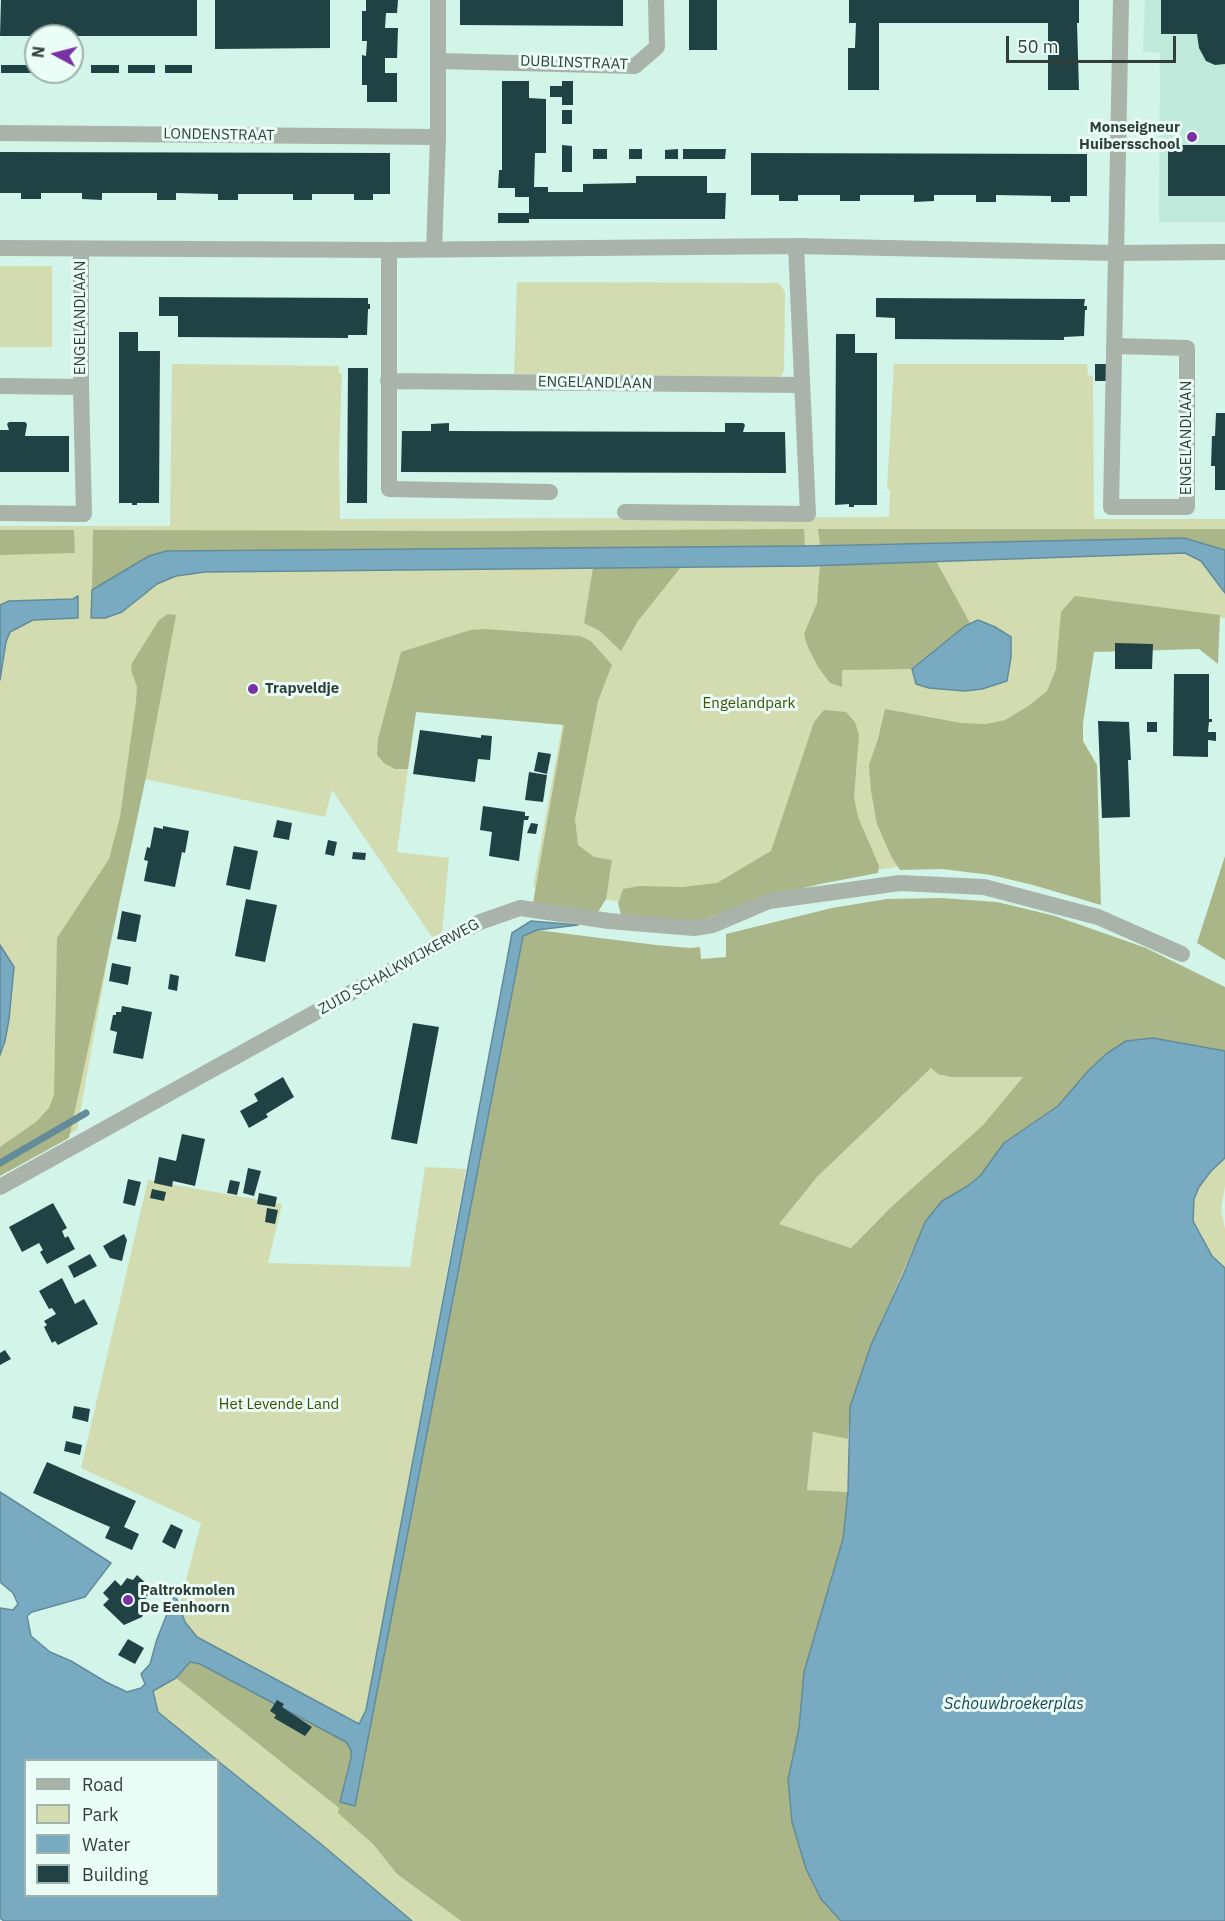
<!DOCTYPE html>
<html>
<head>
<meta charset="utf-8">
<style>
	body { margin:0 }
	#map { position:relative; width:1225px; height:1921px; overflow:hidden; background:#d2f4e9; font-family:"IBM Plex Sans",sans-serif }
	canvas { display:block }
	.legend { position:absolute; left:24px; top:1759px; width:195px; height:138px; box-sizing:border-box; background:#eafef7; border:2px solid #a0b2ac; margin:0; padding:8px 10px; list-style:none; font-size:18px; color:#313f3b }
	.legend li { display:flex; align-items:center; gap:12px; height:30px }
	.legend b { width:30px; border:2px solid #a0b2ac }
	.north { position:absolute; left:24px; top:24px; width:60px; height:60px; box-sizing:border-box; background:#eafef7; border:2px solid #a0b2ac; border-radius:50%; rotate:277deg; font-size:16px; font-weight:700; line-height:24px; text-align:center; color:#313f3b }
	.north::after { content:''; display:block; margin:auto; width:21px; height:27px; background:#7a31a4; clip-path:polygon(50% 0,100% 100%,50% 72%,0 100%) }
	.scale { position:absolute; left:1006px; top:36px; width:170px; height:27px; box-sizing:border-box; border:3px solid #313f3b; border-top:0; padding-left:8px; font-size:18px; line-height:21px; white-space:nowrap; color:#313f3b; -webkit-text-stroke:4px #eafef7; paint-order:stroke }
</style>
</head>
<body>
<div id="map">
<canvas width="1225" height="1921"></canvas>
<ul class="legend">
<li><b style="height:8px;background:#a9b3a9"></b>Road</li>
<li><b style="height:16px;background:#d2dcb0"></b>Park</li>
<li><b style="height:16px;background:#78abc2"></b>Water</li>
<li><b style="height:16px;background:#214244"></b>Building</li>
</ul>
<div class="north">N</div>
<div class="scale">50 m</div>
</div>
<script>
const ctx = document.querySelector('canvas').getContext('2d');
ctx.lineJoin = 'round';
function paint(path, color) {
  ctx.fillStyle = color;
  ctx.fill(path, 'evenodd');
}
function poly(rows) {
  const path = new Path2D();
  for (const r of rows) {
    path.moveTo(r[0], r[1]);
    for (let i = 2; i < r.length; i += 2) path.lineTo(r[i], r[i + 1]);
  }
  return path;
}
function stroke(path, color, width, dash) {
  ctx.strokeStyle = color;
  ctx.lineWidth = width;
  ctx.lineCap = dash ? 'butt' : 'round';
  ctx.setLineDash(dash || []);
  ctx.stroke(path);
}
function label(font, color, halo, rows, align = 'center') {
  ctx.font = font + ' "IBM Plex Sans",sans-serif';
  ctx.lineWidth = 6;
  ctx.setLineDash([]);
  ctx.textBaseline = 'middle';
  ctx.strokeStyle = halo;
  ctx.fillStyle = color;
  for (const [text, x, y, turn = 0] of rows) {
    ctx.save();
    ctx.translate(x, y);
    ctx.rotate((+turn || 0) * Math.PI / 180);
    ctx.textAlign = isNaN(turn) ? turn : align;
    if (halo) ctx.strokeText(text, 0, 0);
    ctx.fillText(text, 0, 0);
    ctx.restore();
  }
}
paint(poly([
	[1145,0,1225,0,1225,222,1159,222,1160,53,1143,51]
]), '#bee9db');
paint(poly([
	[0,266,52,266,52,347,0,347],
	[517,282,779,283,785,292,784,370,782,375,778,377,514,374],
	[172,364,339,366,339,373,342,374,339,452,340,519,889,517,890,490,887,489,894,364,1087,364,1088,375,1093,376,1094,519,1225,519,1225,618,1073,610,1088,891,923,863,817,879,698,915,533,887,563,721,414,709,395,769,408,769,397,852,449,858,442,933,432,937,332,790,325,817,140,778,77,1130,0,1171,0,526,170,526],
	[931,1068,951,1077,1024,1076,983,1125,890,1208,851,1248,778,1224,817,1177],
	[1225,1158,1225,1186,1221,1210,1225,1229,1225,1268,1212,1256,1193,1221,1194,1199,1199,1187,1211,1171],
	[425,1167,466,1169,366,1710,359,1725,197,1637,185,1622,179,1607,201,1523,81,1468,148,1180,282,1204,268,1263,410,1267],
	[813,1431,848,1439,848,1492,807,1490],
	[176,1678,339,1808,339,1813,373,1844,397,1874,461,1921,412,1921,321,1844,158,1712,153,1691]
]), '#d2dcb0');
paint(poly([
	[804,529,805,546,166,551,149,556,92,590,93,530,485,531],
	[818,529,1225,529,1225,550,1184,538,820,545],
	[0,530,74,530,75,553,0,555],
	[936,561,970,623,965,626,912,669,842,670,842,687,830,683,818,667,807,645,804,634,817,603,820,565],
	[681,567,638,621,621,651,600,631,584,623,593,568],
	[1075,596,1220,615,1218,664,1199,649,1094,652,1083,723,1083,741,1097,765,1101,905,1033,885,991,875,942,869,900,870,891,856,877,824,871,791,869,765,878,739,885,709,961,723,986,724,1005,720,1027,707,1047,691,1056,669,1061,612],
	[168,614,176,615,146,777,69,1138,0,1176,0,1147,36,1122,49,1108,54,1095,57,938,109,859,120,817,136,702,137,687,131,670,132,663,159,620],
	[485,629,580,636,591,641,612,665,598,701,575,819,578,845,594,857,612,860,606,899,598,912,533,903,564,725,416,712,408,769,395,769,385,764,377,755,378,739,401,652,470,630],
	[824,710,846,712,855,722,859,735,854,797,858,817,879,866,878,873,820,884,775,895,696,922,622,917,618,904,623,889,639,886,682,887,717,883,771,851,814,722],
	[1225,856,1225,960,1197,943],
	[942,898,997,902,1055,916,1146,948,1225,987,1225,1051,1126,1041,1106,1054,1088,1071,1058,1106,1004,1143,980,1176,966,1187,942,1201,925,1222,871,1345,850,1407,848,1439,813,1432,807,1490,848,1492,843,1539,788,1780,821,1899,841,1921,461,1921,397,1874,373,1844,338,1813,339,1808,176,1678,190,1662,200,1664,346,1742,351,1750,351,1758,346,1774,355,1805,523,935,537,930,656,945,690,948,700,947,701,959,726,957,726,934,832,908,887,899],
	[931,1068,938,1074,951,1077,1023,1077,983,1125,890,1208,851,1248,779,1224,817,1177]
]), '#abb688');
const water = poly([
	[1184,538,1225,550,1225,593,1201,561,1185,553,808,566,205,572,176,576,157,584,122,612,105,618,91,618,92,590,149,556,166,551,805,546,1184,538],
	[78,596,78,618,33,620,10,632,6,642,0,680,0,605,9,601,73,599,78,596],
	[978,620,995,627,1011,637,1011,657,1007,681,982,689,965,691,929,688,916,684,912,669,965,626,978,620],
	[531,921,578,925,537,930,523,936,355,1806,340,1802,351,1758,351,1750,346,1742,200,1664,190,1662,176,1678,153,1691,158,1712,217,1760,26,1760,26,1896,218,1896,218,1761,321,1844,412,1921,4,1921,0,1918,0,1608,13,1610,18,1604,13,1593,0,1582,0,1492,111,1563,85,1597,32,1612,27,1616,31,1636,50,1652,71,1661,106,1682,127,1692,141,1688,145,1684,141,1674,150,1664,157,1639,175,1594,185,1622,197,1637,359,1724,366,1710,512,933,531,921],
	[0,945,14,967,9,1019,5,1041,0,1055,0,945],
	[1153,1038,1225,1051,1225,1158,1211,1171,1199,1187,1194,1199,1193,1221,1212,1256,1225,1268,1225,1921,841,1921,821,1899,806,1869,792,1822,788,1780,799,1728,804,1672,843,1539,848,1492,850,1407,871,1345,904,1273,925,1222,942,1201,966,1187,980,1176,1004,1143,1058,1106,1088,1071,1106,1054,1126,1041,1153,1038]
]);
paint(water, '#78abc2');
stroke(water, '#638b9a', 1.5);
stroke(poly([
	[0,1163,86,1113]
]), '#638b9a', 7);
paint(poly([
	[1,0,197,0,197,36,0,36],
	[215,0,330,0,330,48,215,49],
	[366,0,398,0,397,13,386,13,385,28,398,28,397,58,385,58,385,73,397,73,397,102,367,102,367,85,362,85,362,55,366,56,367,41,362,41,362,11,366,11],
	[460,0,623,0,623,26,460,25],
	[689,0,717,0,717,50,689,50],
	[849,0,1079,0,1079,23,1077,23,1079,90,1048,90,1048,23,879,23,879,90,848,90,848,48,855,48,856,23,849,23],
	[1161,0,1225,0,1225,64,1215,65,1206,61,1199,48,1197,34,1161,34],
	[1,65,36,65,36,73,1,73],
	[91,65,119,65,119,73,91,73],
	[128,65,155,65,155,73,128,73],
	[165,65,192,65,192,73,165,73],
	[502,81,529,81,529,98,546,99,546,153,535,153,534,187,548,187,548,192,583,192,583,184,636,183,636,176,707,176,707,193,726,193,725,219,529,219,529,223,498,223,498,213,529,213,529,197,515,197,515,188,498,188,499,170,502,170],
	[562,81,573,81,573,105,562,105,562,97,550,97,550,86,562,86],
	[562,110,572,110,572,124,562,124],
	[562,145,572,146,572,172,562,172],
	[1168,145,1225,145,1225,196,1168,196],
	[593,149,607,149,607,159,593,159],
	[629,149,642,149,642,159,629,159],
	[678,149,678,159,665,159,665,150],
	[683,149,726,149,725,159,683,159],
	[0,152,390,153,390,194,373,194,373,200,354,200,354,194,312,194,312,200,293,200,293,194,238,194,238,200,218,200,218,194,176,193,176,200,157,200,157,193,102,193,102,200,82,199,82,193,41,193,41,199,21,199,21,193,0,193],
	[751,153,1087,154,1087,196,1070,196,1070,202,1051,202,1051,196,996,195,996,202,976,202,976,195,934,195,934,201,914,202,914,195,860,195,860,201,840,201,840,195,798,195,798,201,779,201,779,195,751,195],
	[159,297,368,298,368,304,370,304,370,309,368,309,367,335,348,335,348,338,178,337,178,316,159,316],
	[876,298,1085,299,1084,306,1087,306,1087,310,1085,310,1084,336,1064,337,1064,340,895,339,895,318,876,317],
	[119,332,138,332,138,351,160,351,159,503,137,503,137,505,132,505,132,503,119,503],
	[836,334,855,334,855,353,877,353,877,505,854,505,854,507,849,507,849,504,835,505],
	[1095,364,1107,364,1108,381,1095,381],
	[348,368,368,368,367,503,347,503],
	[1216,413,1225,413,1225,490,1215,490,1215,466,1211,466,1212,436,1215,436],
	[9,422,25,422,27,424,25,436,69,436,69,472,0,472,0,430,9,430,7,424],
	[449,423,449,431,725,432,725,423,743,423,745,425,743,432,785,432,786,473,401,472,402,431,431,431,431,424],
	[1115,643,1153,644,1152,669,1115,669],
	[1174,674,1209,674,1209,719,1212,719,1212,722,1209,722,1208,732,1216,732,1216,741,1208,740,1208,757,1173,756],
	[1098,721,1129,722,1131,760,1128,760,1130,817,1102,818],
	[1147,722,1157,722,1157,732,1147,732],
	[420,730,481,738,481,735,492,736,490,760,478,759,475,782,413,774],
	[538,752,551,754,547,774,534,771],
	[529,772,547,775,543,802,525,800],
	[483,806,525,812,525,816,529,816,528,820,524,820,519,861,489,856,492,832,480,830],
	[277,820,292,823,289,840,273,837],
	[531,823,538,824,536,834,527,833],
	[163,826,189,831,185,853,182,852,175,887,144,881,148,861,144,860,147,847,150,848,154,827,163,829],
	[328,840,337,842,334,856,325,854],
	[234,846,258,851,250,890,226,885],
	[353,852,366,853,365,860,352,859],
	[246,899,277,905,265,962,235,956],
	[122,911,141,915,136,942,117,939],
	[112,963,131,967,128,985,109,981],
	[170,974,179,976,177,991,168,989],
	[122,1006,152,1012,143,1059,113,1053,117,1032,110,1030,113,1015,116,1015,116,1012,121,1012],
	[413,1023,439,1027,417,1144,391,1139],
	[283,1077,294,1097,266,1114,268,1117,249,1128,240,1111,258,1101,254,1094],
	[182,1134,205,1139,195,1186,173,1181,172,1187,154,1183,159,1157,176,1161],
	[248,1168,261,1171,254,1196,243,1193],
	[128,1179,141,1182,135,1206,123,1203],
	[230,1180,240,1182,237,1195,227,1193],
	[152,1189,166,1192,164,1201,150,1198],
	[259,1193,277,1197,275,1207,257,1204],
	[53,1203,67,1228,62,1231,65,1238,68,1236,75,1249,47,1264,40,1252,43,1250,39,1243,22,1252,9,1227],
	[267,1208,278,1210,275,1224,265,1222],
	[124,1234,127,1240,122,1261,110,1258,103,1246],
	[90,1254,97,1266,74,1278,68,1266],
	[62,1278,75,1304,84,1299,98,1324,58,1345,55,1341,52,1343,44,1327,47,1325,44,1321,56,1314,52,1308,49,1309,39,1291],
	[5,1350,11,1359,0,1365,0,1353],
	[74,1406,90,1409,88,1422,72,1418],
	[66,1441,82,1445,80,1455,64,1451],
	[47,1462,136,1501,124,1527,139,1534,132,1550,105,1538,110,1527,33,1493],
	[171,1524,183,1530,175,1549,162,1542],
	[137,1575,153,1590,145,1598,148,1600,145,1602,146,1605,142,1617,124,1625,103,1605,109,1599,103,1593,115,1580,121,1586,127,1578,133,1580],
	[128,1639,144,1648,135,1664,118,1655],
	[277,1700,284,1704,282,1707,312,1727,305,1736,274,1718,276,1715,270,1711]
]), '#214244');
stroke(poly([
	[438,61,635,66,657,47,656,0],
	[0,133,438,137],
	[0,248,389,250,796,246,1115,253,1225,252],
	[389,250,389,489,550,492],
	[434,250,438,137,438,0],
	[1115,346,1187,348,1187,507,1111,507,1121,0],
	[388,381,801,385],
	[0,386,81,387],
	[625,512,808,514,796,246],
	[0,513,84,514,81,387,81,249],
	[0,1187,466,929,480,922,520,908,609,921,694,928,713,925,769,901,900,883,984,887,1098,917,1182,954]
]), '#a9b3a9', 16);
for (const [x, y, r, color] of [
	[1192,137,6,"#7a31a4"],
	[253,689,6,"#7a31a4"],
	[128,1600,6,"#7a31a4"]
]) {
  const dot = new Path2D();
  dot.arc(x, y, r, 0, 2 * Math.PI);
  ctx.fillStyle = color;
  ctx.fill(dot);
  stroke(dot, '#eafef7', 2);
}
label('15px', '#313f3b', '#eafef7', [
	["DUBLINSTRAAT",574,63,2],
	["LONDENSTRAAT",219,135,1],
	["ENGELANDLAAN",81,318,-90],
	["ENGELANDLAAN",595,383,1],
	["ENGELANDLAAN",1187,438,-90],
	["ZUID SCHALKWIJKERWEG",399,967,-29]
]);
label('bold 15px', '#313f3b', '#eafef7', [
	["Monseigneur",1180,128,"right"],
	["Huibersschool",1180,145,"right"],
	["Trapveldje",265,689],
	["Paltrokmolen",140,1591],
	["De Eenhoorn",140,1608]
], 'left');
label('15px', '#414c00', '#eafef7', [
	["Engelandpark",749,704],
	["Het Levende Land",279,1405]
]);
label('italic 16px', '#144051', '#eafef7', [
	["Schouwbroekerplas",1014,1704]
]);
</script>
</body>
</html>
